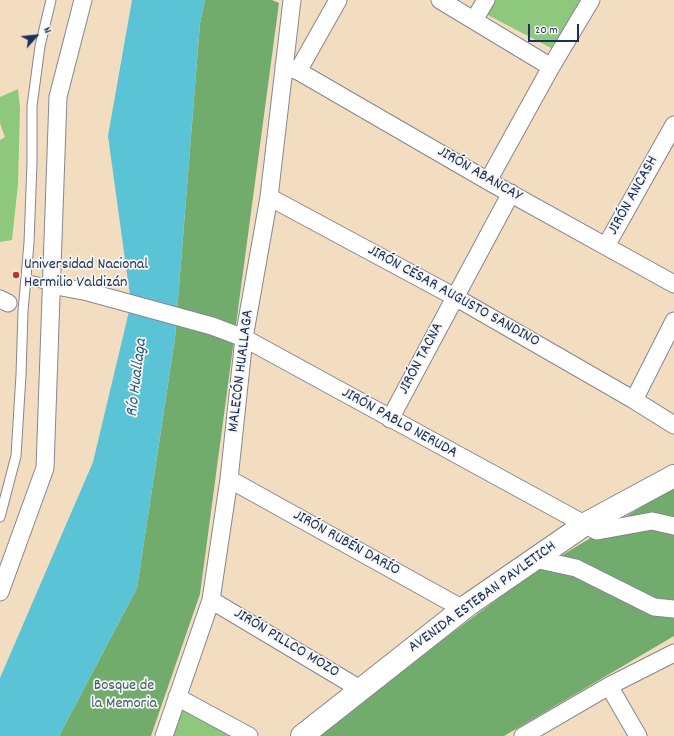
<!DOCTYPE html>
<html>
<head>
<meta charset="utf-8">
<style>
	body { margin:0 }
	#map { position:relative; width:674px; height:736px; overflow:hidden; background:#f3ddc0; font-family:Dekko,sans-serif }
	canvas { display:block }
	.north { position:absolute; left:16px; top:16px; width:40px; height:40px; -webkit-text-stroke:3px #f6f6f2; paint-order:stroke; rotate:63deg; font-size:11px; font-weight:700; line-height:16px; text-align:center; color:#1b2f5e }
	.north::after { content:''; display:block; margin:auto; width:14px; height:18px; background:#1b2f5e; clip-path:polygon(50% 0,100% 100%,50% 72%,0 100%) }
	.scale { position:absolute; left:528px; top:24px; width:51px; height:18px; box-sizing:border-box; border:2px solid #1b2f5e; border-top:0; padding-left:5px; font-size:12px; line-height:14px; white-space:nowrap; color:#1b2f5e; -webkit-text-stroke:3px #f6f6f2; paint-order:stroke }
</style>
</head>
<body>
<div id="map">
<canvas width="674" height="736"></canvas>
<div class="north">N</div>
<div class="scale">20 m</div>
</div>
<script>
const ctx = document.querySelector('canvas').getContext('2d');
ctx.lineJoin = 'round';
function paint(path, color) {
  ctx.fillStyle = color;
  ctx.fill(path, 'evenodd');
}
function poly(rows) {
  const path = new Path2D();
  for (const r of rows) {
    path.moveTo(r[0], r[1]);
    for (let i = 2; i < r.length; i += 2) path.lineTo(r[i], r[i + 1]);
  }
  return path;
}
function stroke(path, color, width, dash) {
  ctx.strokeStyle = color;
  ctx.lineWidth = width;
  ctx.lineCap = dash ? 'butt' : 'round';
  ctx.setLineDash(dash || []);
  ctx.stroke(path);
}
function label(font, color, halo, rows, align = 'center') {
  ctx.font = font + ' Dekko,sans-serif';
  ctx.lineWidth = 3.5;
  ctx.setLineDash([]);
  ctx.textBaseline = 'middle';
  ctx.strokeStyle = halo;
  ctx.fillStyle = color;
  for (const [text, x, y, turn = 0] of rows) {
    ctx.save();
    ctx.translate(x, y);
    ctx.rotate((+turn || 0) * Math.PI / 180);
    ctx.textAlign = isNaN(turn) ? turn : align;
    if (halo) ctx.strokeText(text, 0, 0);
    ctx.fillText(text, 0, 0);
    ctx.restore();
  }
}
paint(poly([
	[492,0,581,0,553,49,484,13],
	[18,89,20,108,18,184,12,240,0,242,0,140,5,137,0,123,0,97],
	[181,705,236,736,170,736]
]), '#8ec87c');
paint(poly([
	[205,0,272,0,279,3,200,594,151,736,59,736,137,588,175,338,200,23],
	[674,487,674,636,504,736,319,736,384,683,533,573]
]), '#72ac6c');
paint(poly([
	[132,0,205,0,200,23,175,338,137,588,59,736,0,736,0,678,93,462,131,303,108,136]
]), '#5ac3d6');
const lane = poly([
	[32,281,51,285],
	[0,517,16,456,21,375,23,311,29,243,32,162,32,106,40,46,51,0]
]);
const street = poly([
	[440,0,551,67],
	[474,20,486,0],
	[284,66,298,71,488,181,674,284],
	[298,71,338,0],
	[488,181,551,67,591,0],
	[269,197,455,297,634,400,674,425],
	[606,246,674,125],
	[51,285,88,292,212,326,244,338,597,531,652,521,674,526],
	[0,299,8,303],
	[634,400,674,321],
	[390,419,511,193],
	[229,479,463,609],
	[535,559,576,568,654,607,674,609],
	[0,592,45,468,58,97,83,0],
	[211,600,360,689],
	[609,686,638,736],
	[177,697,249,736],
	[164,736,211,600,229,479,244,338,269,197,292,0],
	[523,736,609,686,674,653]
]);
const secondary = poly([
	[302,736,468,605,587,523,674,476]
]);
stroke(lane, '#87868f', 11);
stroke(street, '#87868f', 19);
stroke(secondary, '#87868f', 24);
stroke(lane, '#fff', 9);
stroke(street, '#fff', 17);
stroke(secondary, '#fff', 22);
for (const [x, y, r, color] of [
	[16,275,4,"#c8321e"]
]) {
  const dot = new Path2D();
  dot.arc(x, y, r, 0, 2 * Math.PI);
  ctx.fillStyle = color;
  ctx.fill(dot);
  stroke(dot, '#f6f6f2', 1.5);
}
label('16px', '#1b2f5e', '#f6f6f2', [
	["JIRÓN ABANCAY",479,175,30],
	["JIRÓN ANCASH",634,196,-61],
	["JIRÓN CÉSAR AUGUSTO SANDINO",453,297,29],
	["JIRÓN TACNA",422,359,-62],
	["MALECÓN HUALLAGA",242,371,-83],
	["JIRÓN PABLO NERUDA",399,424,29],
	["JIRÓN RUBÉN DARÍO",346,544,29],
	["AVENIDA ESTEBAN PAVLETICH",483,598,-36],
	["JIRÓN PILLCO MOZO",286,644,31]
]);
label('16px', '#1b2f5e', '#f6f6f2', [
	["Universidad Nacional",24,266],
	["Hermilio Valdizán",24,284]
], 'left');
label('16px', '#3e5d67', '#f6f6f2', [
	["Bosque de",124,687],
	["la Memoria",124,705]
]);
label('italic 17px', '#2e5b82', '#f6f6f2', [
	["Río Huallaga",138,378,-83]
]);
</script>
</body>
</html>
